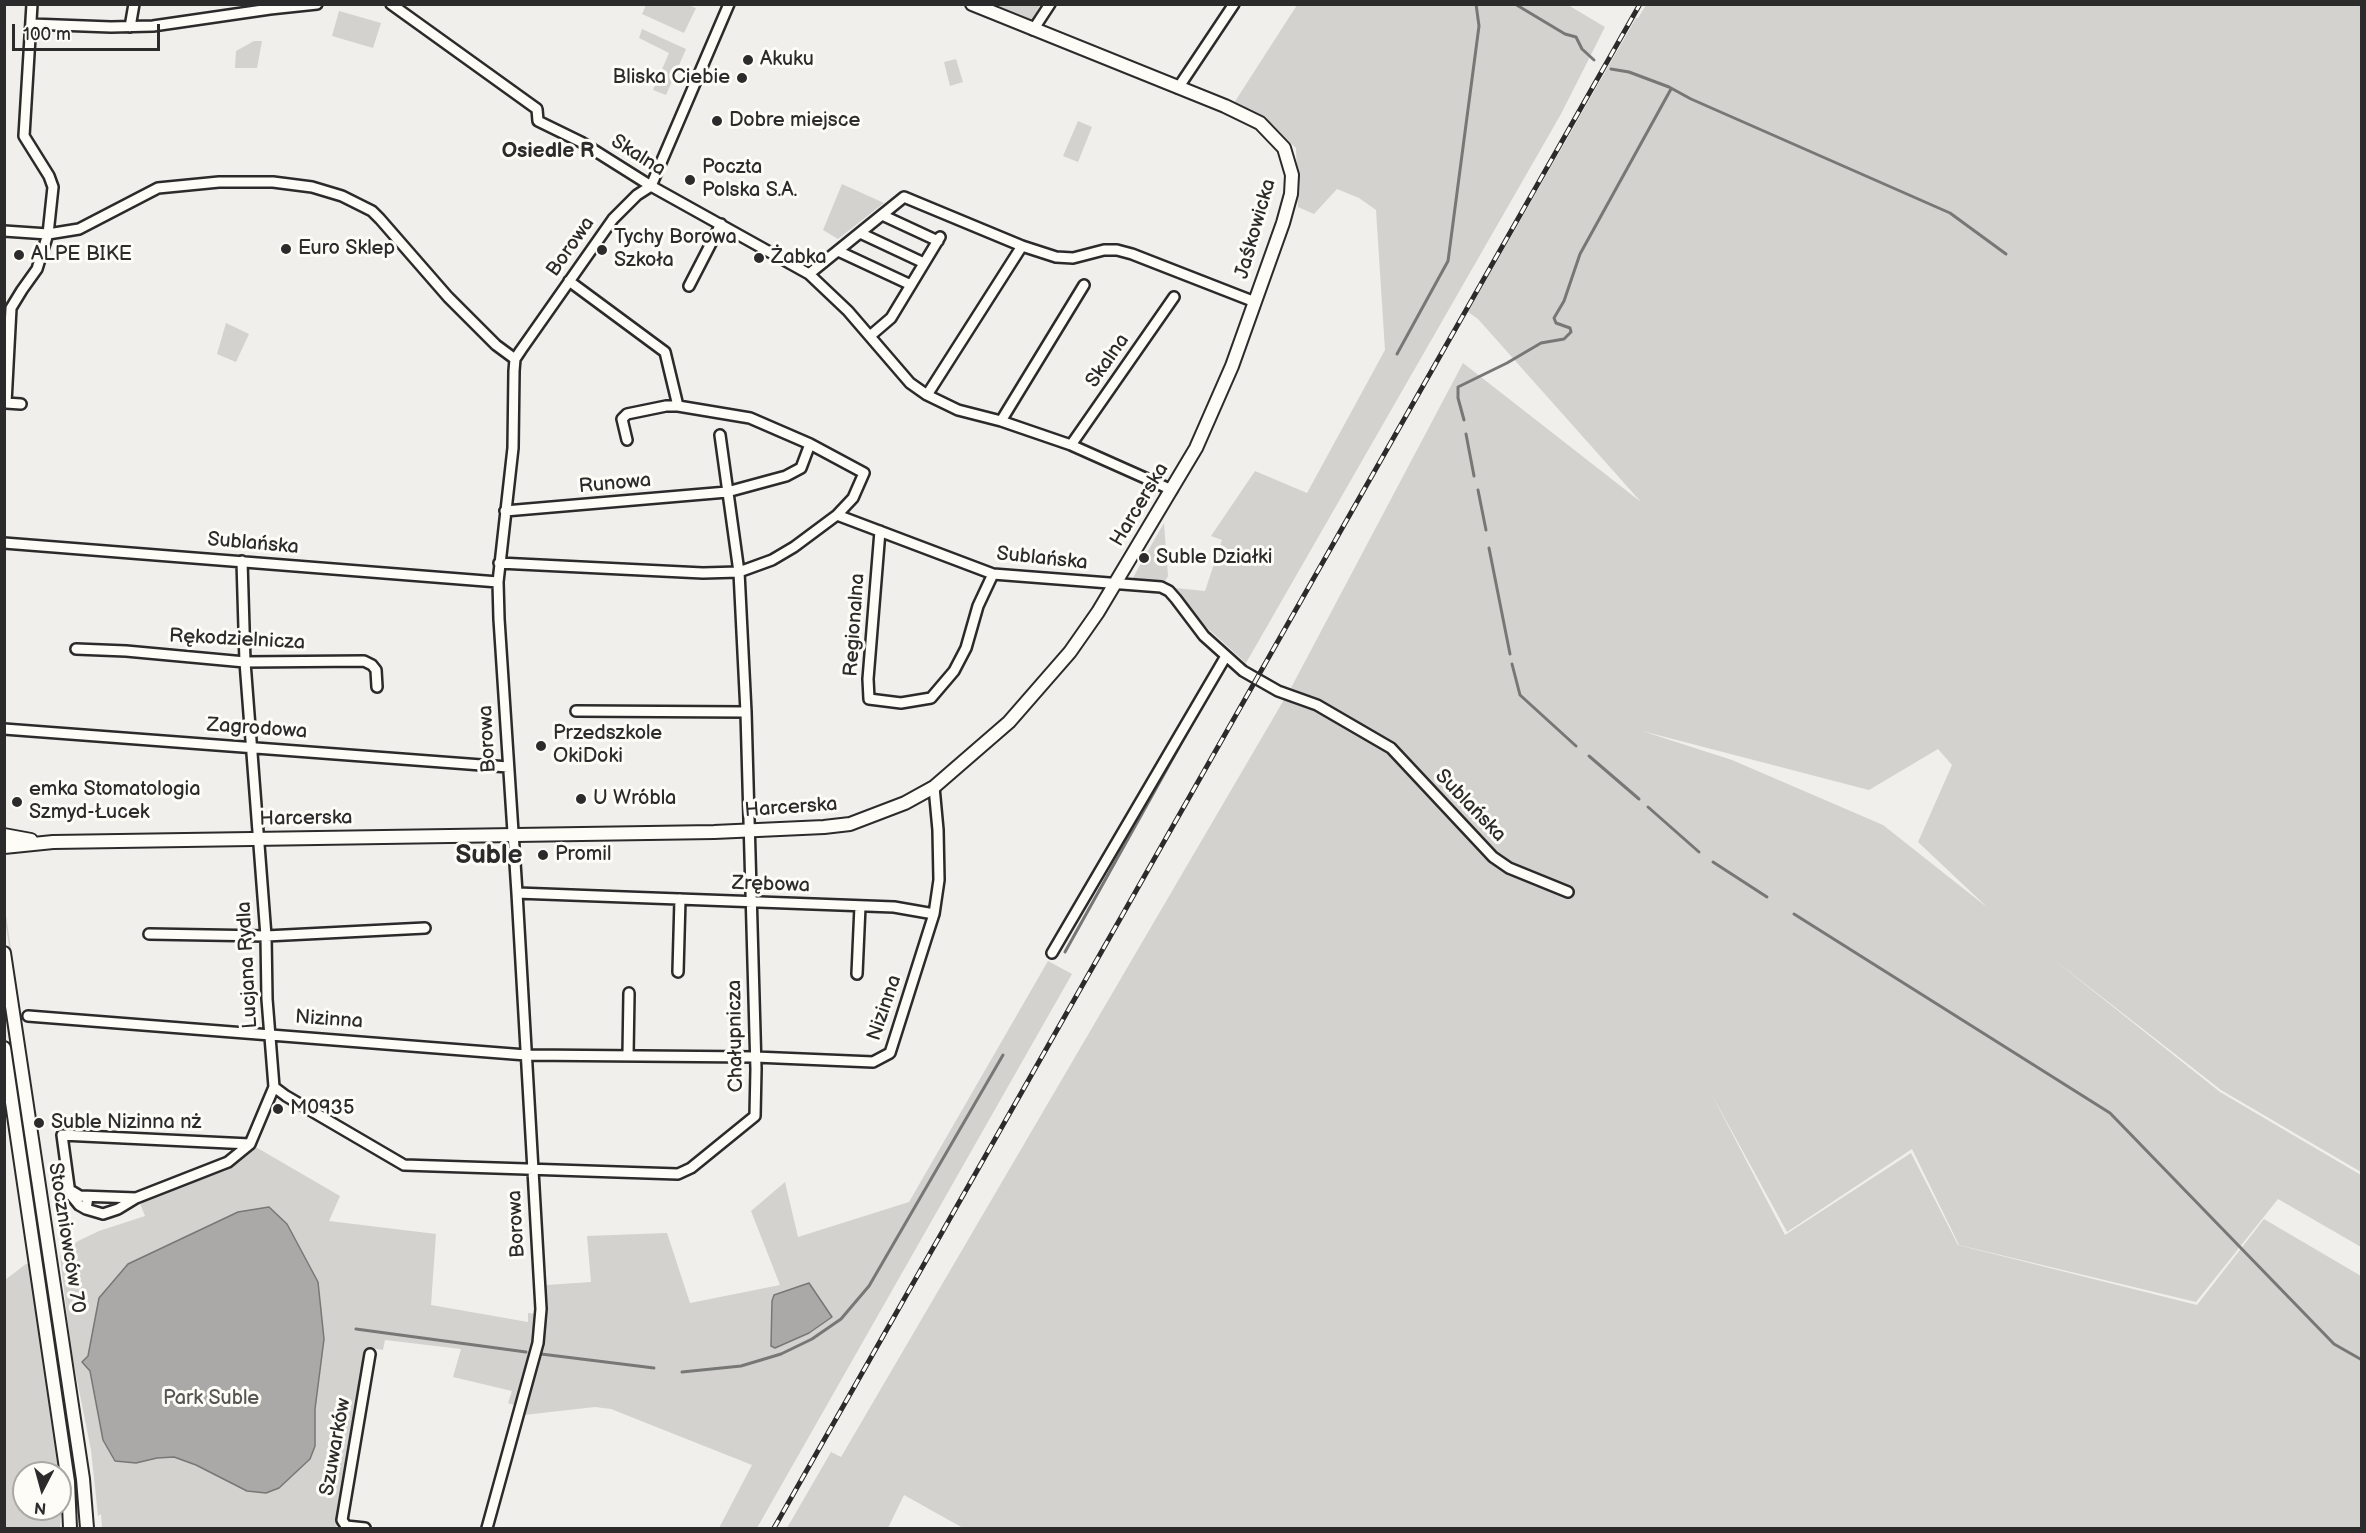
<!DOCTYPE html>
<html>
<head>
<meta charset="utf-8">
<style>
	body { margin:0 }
	#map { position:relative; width:2366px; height:1533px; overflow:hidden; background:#f0efeb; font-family:"Balsamiq Sans",sans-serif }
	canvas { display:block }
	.frame { position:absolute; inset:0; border:6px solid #2b2b2b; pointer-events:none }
	.north { position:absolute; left:12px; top:1461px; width:60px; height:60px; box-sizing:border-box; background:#fdfcf7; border:2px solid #a9a8a5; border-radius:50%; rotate:186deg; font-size:16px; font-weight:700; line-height:24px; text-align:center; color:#2b2b2b }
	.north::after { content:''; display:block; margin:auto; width:21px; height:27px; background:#2b2b2b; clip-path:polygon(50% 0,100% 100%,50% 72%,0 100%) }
	.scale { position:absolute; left:12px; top:24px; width:148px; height:27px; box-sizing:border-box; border:3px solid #2b2b2b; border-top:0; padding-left:8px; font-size:18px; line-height:21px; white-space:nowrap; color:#2b2b2b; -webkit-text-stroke:4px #fdfcf7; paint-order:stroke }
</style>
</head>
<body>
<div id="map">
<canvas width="2366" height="1533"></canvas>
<div class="frame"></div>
<div class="north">N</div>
<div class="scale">100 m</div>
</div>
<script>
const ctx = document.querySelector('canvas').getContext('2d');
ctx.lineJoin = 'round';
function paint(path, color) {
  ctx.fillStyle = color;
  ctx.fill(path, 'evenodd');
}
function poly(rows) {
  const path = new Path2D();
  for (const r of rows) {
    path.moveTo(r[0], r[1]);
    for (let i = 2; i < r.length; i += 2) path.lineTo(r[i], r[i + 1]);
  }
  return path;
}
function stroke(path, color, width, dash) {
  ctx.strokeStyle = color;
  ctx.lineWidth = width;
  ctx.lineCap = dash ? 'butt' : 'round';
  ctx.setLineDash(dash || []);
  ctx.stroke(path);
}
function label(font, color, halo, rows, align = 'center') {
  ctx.font = font + ' "Balsamiq Sans",sans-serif';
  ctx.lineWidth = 6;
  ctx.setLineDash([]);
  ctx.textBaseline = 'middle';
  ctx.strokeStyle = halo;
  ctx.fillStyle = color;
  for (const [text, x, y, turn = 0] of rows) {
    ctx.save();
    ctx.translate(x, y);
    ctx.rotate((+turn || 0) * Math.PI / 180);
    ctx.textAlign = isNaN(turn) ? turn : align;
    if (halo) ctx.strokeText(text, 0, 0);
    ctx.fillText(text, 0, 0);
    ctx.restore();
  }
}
paint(poly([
	[646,5,688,5,696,8,684,33,642,14],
	[995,5,1040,4,1040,5,1032,20],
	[1297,5,1568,5,1605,27,1561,114,1246,663,1195,617,1175,588,1205,591,1222,540,1211,536,1255,471,1307,493,1385,350,1376,210,1359,198,1337,189,1314,214,1298,207,1296,148,1268,121,1234,103],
	[1646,5,2361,5,2361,1172,2221,1090,2048,955,2220,1092,2361,1175,2361,1247,2278,1199,2196,1302,1959,1245,1912,1149,1787,1232,1711,1093,1785,1235,1911,1153,1958,1245,2197,1305,2264,1219,2361,1276,2361,1528,963,1528,904,1495,888,1528,787,1528,831,1452,841,1457,1292,686,1463,363,1641,502,1478,319,1468,312,1636,18,1638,18],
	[1642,731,1869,790,1938,749,1952,765,1918,842,1988,908,1883,825,1732,760],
	[339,11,381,23,373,48,332,36],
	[642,29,686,49,666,95,653,90,669,53,639,38],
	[254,41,262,41,257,68,235,68,236,51],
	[956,59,963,82,950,86,944,62],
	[1078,121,1092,127,1078,162,1063,156],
	[842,184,884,203,838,239,823,230],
	[226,323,249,334,236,362,217,354],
	[1164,523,1168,576,1166,580,1164,582,1133,578,1141,563,1144,565,1149,557,1146,554],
	[737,835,743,839,611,841,610,838],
	[4,902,17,989,19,1014,5,919],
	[1048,961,1072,974,757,1528,719,1528,752,1465,611,1409,595,1407,524,1415,525,1401,544,1314,547,1314,546,1285,591,1282,587,1236,667,1233,690,1303,780,1285,751,1211,785,1182,798,1237,909,1202],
	[6,1022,9,1022,26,1134,23,1134],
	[26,1139,33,1191,43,1253,41,1254,24,1140],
	[254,1146,340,1196,329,1221,436,1234,431,1305,528,1322,528,1313,536,1314,531,1349,514,1405,508,1403,512,1391,453,1377,461,1349,385,1340,383,1350,370,1348,342,1520,335,1528,102,1528,101,1514,98,1516,91,1450,71,1350,60,1256,78,1241,99,1231,145,1216,139,1201,225,1171],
	[44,1260,78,1482,81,1514,76,1515,73,1481,42,1261],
	[26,1264,31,1264,59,1464,65,1516,61,1516,60,1528,5,1528,5,1280],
	[24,1473,60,1473,60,1509,24,1509]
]), '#d3d2cf');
const water = poly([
	[269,1207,287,1224,318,1282,324,1339,315,1409,315,1446,310,1459,279,1488,266,1493,247,1491,196,1465,174,1457,157,1458,136,1463,115,1461,103,1440,90,1371,82,1362,88,1356,99,1298,128,1264,238,1212,269,1207],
	[809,1283,832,1317,809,1333,775,1348,771,1346,772,1301,774,1295,809,1283]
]);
paint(water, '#aaa9a7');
stroke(water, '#777775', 1.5);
stroke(poly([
	[1515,4,1565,34,1576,37,1582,49,1594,60],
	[1611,69,1629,72,1669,87,1691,99,1950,213,2006,254],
	[1397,354,1448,261,1479,26,1476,4],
	[1464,420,1458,398,1458,387,1507,363,1541,343,1564,339,1571,332,1570,328,1556,323,1554,318,1564,301,1580,254,1671,89],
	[1466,434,1474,476],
	[1478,490,1486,530],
	[1489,548,1510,654],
	[1512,664,1520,695,1576,746],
	[1589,756,1639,799],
	[1648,807,1699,852],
	[1713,862,1767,897],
	[1794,914,2110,1113,2334,1344,2362,1360],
	[1065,952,1197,715],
	[356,1329,526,1352],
	[541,1354,654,1368],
	[682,1372,741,1366,781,1354,812,1339,841,1319,869,1286,1003,1055]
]), '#777775', 3);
const minor = poly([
	[391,4,537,109,538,121,581,142,651,186,809,274,848,311,910,383,927,395,958,410,1001,421,1071,445,1172,490],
	[31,24,111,27,153,26,270,9,317,4],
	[130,27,134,4],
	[1033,30,1050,4],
	[1178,88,1234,4],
	[882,215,938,241],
	[4,231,48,234,79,229,158,188,219,182,273,182,312,187,342,196,372,211,380,219,448,297,496,345,515,359],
	[860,233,924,263],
	[838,251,911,285],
	[809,274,904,197,1022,246,1056,257,1073,258,1104,250,1117,250,1132,254,1255,302],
	[569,281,665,352,678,406,750,418,810,444,864,473,853,498,837,515],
	[689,286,721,224],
	[870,336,891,318,940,237],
	[927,395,1022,246],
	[21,404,6,403,11,308,22,290,37,269,48,234,53,187,49,176,24,136,32,4],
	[1001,421,1084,285],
	[627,440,622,419,627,414,666,406,678,406],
	[1071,445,1174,297],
	[505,511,727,492,786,476,801,468,810,444],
	[880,531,868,679,869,699,901,703,931,698,954,671,966,648,978,606,993,574],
	[4,543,498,582],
	[242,561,245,662,266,936,267,999,274,1087,286,1096,404,1165,678,1174,691,1168,755,1116,756,1069,746,712,739,572,720,435],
	[499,563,703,573,739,572,772,560,794,547,837,515,993,574,1161,587,1169,591,1176,599,1204,636,1243,671,1278,691,1317,705,1391,748,1493,857,1509,868,1568,892],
	[76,649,126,651,245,662,364,661,372,665,376,670,377,687],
	[576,711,746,712],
	[4,729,508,767],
	[517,893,894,907,934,914],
	[149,934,266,936,425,928],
	[1052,953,1226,656],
	[678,972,680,899],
	[857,974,860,906],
	[28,1016,526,1055,755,1057,873,1062,890,1053,934,914,939,880,938,830,934,787],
	[628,1055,629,993],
	[70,1190,80,1196,136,1198,228,1162,250,1144],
	[88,1197,86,1209,79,1205,70,1194,62,1135,250,1144,274,1087],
	[86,1209,103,1214,118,1209,136,1198],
	[365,1528,346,1526,342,1520,370,1354],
	[487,1528,538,1343,541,1309,517,893,499,619,498,582,513,448,514,371,515,359,521,350,613,219,637,195,651,186,729,4]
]);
const tertiary = poly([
	[4,835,31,840],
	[4,847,53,842,714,832,824,827,850,824,905,803,934,787,1009,722,1070,652,1098,612,1196,448,1232,366,1283,223,1291,194,1292,175,1284,148,1260,123,1225,106,972,4],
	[4,953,83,1479,87,1528],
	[4,1048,68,1482,70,1528]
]);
stroke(minor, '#2b2b2b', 14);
stroke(tertiary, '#2b2b2b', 16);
stroke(minor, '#fdfcf7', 9);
stroke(tertiary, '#fdfcf7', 12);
const rail = poly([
	[774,1528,1640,4]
]);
stroke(rail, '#2b2b2b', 5);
stroke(rail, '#fdfcf7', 3, [9]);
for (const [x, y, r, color] of [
	[748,60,6,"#2b2b2b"],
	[742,78,6,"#2b2b2b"],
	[717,121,6,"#2b2b2b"],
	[690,180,6,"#2b2b2b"],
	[286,249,6,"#2b2b2b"],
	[602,250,6,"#2b2b2b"],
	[19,255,6,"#2b2b2b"],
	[759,258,6,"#2b2b2b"],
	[1144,558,6,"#2b2b2b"],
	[541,746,6,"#2b2b2b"],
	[581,799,6,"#2b2b2b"],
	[17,802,6,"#2b2b2b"],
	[543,855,6,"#2b2b2b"],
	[278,1109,6,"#2b2b2b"],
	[39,1123,6,"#2b2b2b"]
]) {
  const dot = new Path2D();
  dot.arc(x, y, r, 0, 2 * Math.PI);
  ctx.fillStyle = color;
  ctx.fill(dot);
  stroke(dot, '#fdfcf7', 2);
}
label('20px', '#2b2b2b', '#fdfcf7', [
	["Akuku",760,60],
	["Bliska Ciebie",730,78,"right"],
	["Dobre miejsce",729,121],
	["Poczta",702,168],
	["Polska S.A.",702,191],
	["Tychy Borowa",614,238],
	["Szkoła",614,261],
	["Euro Sklep",298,249],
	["ALPE BIKE",31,255],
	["Żabka",771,258],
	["Suble Działki",1156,558],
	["Przedszkole",553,734],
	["OkiDoki",553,757],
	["emka Stomatologia",29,790],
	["Szmyd-Łucek",29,813],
	["U Wróbla",593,799],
	["Promil",555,855],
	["M0935",290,1109],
	["Suble Nizinna nż",51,1123]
], 'left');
label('20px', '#2b2b2b', '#fdfcf7', [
	["Skalna",638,156,32],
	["Jaśkowicka",1256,229,-74],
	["Borowa",571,247,-55],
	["Skalna",1108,361,-55],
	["Runowa",615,484,-5],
	["Harcerska",1140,505,-59],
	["Sublańska",253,544,5],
	["Sublańska",1042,559,6],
	["Regionalna",855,625,-86],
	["Rękodzielnicza",237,640,3],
	["Zagrodowa",257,729,4],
	["Borowa",488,739,-93],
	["Sublańska",1470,806,46],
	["Harcerska",791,808,-4],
	["Harcerska",306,819,-1],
	["Zrębowa",771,885,2],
	["Lucjana Rydla",248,965,-93],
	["Nizinna",885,1008,-71],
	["Nizinna",329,1020,4],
	["Chałupnicza",736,1036,-91],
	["Borowa",517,1224,-93],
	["Stoczniowców 70",66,1238,81],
	["Szuwarków",336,1447,-80]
]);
label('20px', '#555554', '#fdfcf7', [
	["Park Suble",211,1399]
]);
label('bold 21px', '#2b2b2b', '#fdfcf7', [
	["Osiedle R",548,152]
]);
label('bold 26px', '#2b2b2b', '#fdfcf7', [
	["Suble",489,856]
]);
</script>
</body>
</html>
